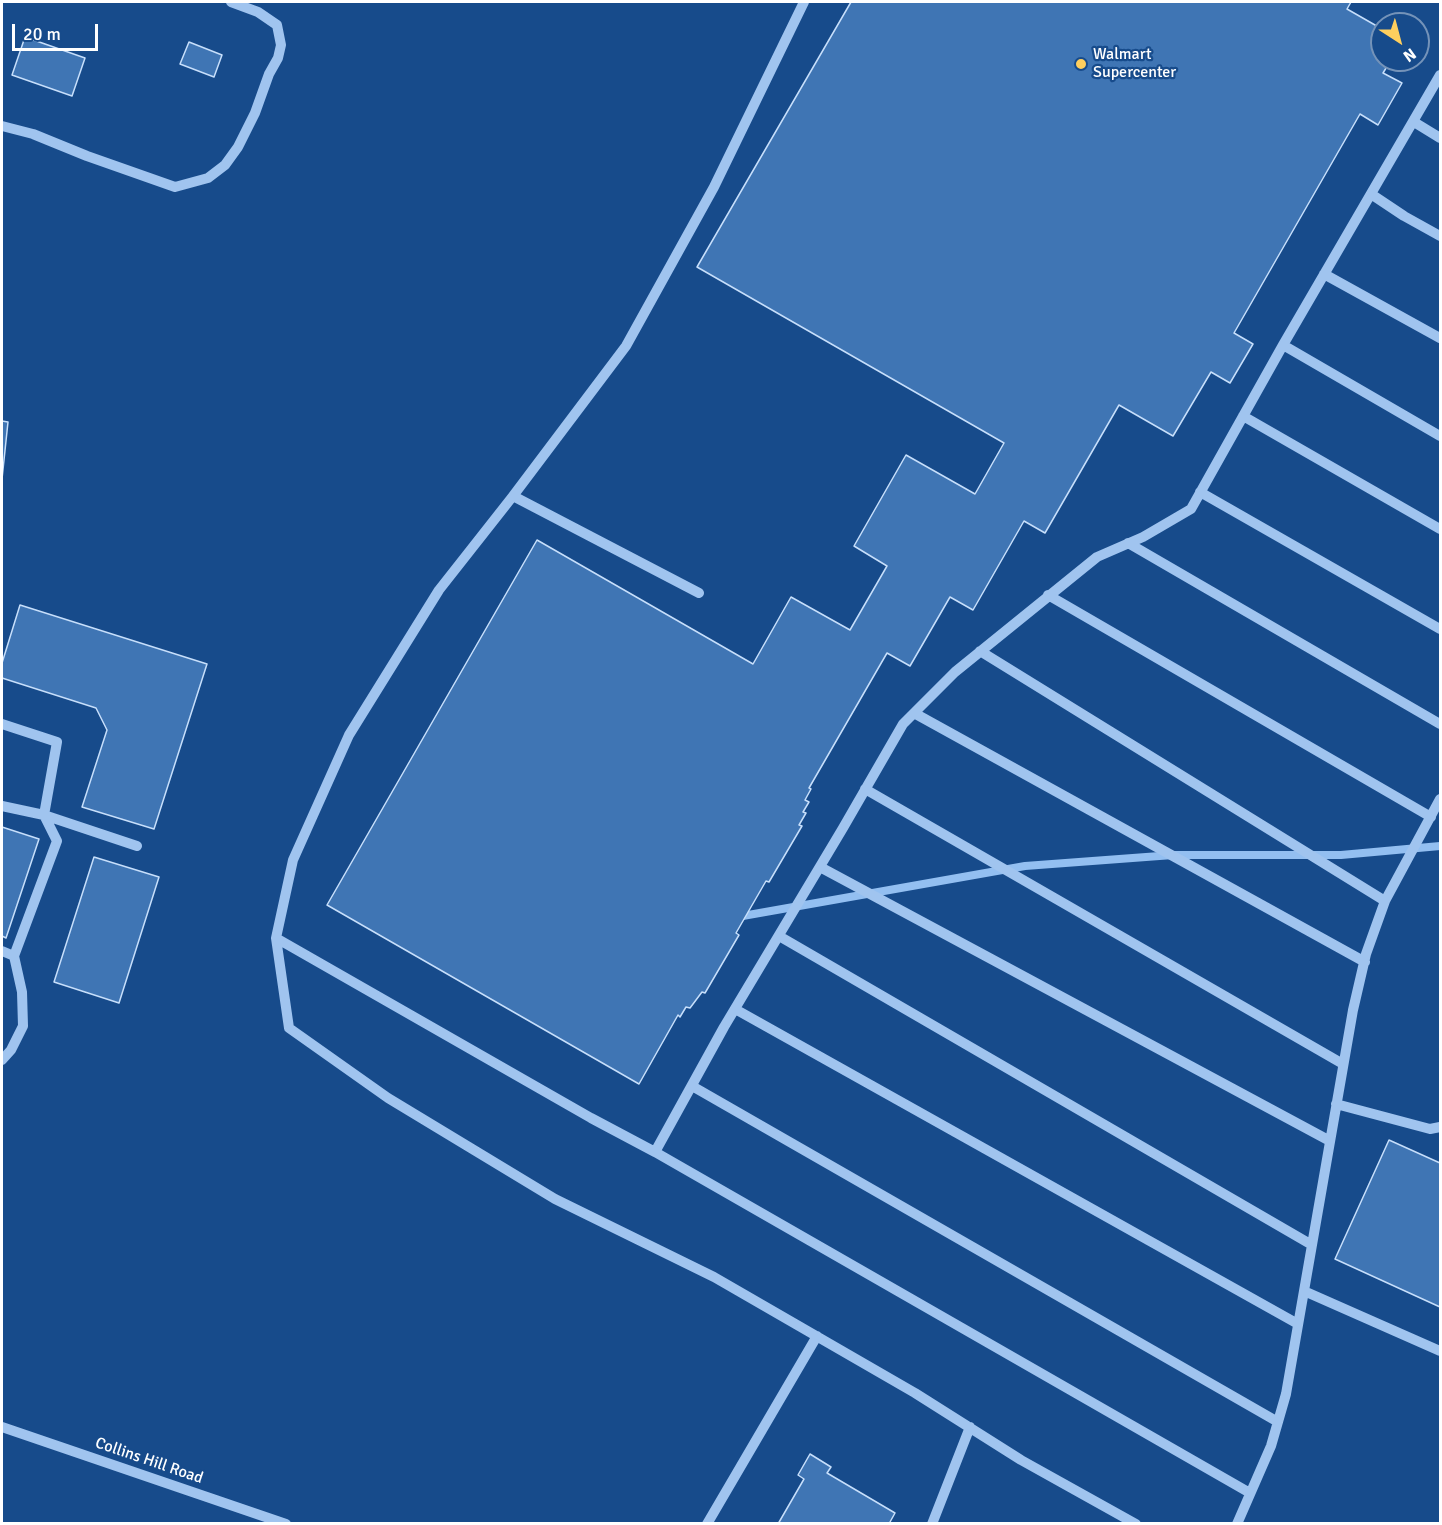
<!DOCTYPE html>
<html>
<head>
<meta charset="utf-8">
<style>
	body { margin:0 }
	#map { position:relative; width:1442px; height:1525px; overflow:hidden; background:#174b8b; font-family:Signika,sans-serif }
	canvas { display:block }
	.frame { position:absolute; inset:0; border:3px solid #fff; pointer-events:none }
	.north { position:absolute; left:1370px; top:12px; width:60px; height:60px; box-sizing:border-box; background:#174b8b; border:2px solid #7493b9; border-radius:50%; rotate:144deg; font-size:16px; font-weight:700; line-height:24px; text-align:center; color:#fff }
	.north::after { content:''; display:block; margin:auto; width:21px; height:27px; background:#ffcf5e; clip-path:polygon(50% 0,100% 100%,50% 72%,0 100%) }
	.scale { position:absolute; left:12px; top:24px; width:86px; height:27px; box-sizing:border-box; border:3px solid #fff; border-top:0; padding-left:8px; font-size:18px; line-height:21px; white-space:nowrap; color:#fff; -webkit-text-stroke:4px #174b8b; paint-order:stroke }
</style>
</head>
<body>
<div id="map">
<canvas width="1442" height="1525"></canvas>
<div class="frame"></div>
<div class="north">N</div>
<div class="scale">20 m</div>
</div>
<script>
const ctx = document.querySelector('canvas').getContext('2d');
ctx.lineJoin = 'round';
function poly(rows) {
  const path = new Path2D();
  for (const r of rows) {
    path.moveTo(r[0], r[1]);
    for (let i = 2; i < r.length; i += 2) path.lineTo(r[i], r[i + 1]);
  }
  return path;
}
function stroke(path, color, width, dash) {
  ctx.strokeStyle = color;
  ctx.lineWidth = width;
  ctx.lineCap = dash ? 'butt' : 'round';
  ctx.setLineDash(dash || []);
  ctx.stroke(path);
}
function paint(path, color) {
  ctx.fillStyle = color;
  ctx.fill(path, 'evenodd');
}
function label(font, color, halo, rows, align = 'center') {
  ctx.font = font + ' Signika,sans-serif';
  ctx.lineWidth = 4.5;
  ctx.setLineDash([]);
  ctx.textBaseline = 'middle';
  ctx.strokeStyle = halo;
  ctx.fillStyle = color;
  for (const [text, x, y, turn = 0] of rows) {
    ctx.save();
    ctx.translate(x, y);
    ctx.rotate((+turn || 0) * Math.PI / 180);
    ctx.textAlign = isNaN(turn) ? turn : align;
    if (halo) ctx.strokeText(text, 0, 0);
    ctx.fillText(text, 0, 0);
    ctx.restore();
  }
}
stroke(poly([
	[737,917,1025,866,1173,855,1341,855,1440,846]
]), '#93bff1', 8);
const building = poly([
	[851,2,1351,2,1347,9,1382,29,1382,60,1391,60,1383,73,1402,83,1378,125,1360,114,1234,333,1253,344,1230,383,1211,372,1173,436,1119,405,1045,533,1024,521,973,610,950,597,910,666,887,653,809,788,811,789,805,800,809,802,803,812,806,813,799,825,802,826,769,882,766,881,736,933,739,935,705,993,702,992,690,1008,686,1007,680,1017,678,1015,639,1084,327,905,537,540,753,664,791,597,850,630,887,566,854,546,906,455,975,494,1004,443,697,267,851,2],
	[25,37,85,58,72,96,12,75,25,37],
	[189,42,222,55,214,77,180,64,189,42],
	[2,421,8,422,2,479,2,421],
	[20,605,207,664,154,829,82,807,107,730,96,708,2,678,2,663,20,605],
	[2,827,39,839,6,938,2,936,2,827],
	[94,857,159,877,119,1003,54,982,94,857],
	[1389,1140,1440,1163,1440,1307,1335,1259,1389,1140],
	[810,1454,831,1467,827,1473,895,1513,890,1522,892,1524,778,1524,804,1479,798,1475,810,1454]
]);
paint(building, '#3f75b4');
stroke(building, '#c7dffb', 1.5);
stroke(poly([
	[1414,122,1440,138],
	[2,126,33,134,87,156,175,187,208,178,225,165,238,147,255,113,269,74,278,58,281,45,277,25,258,12,231,2],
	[1371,194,1404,216,1440,236],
	[1324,274,1440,338],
	[1283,345,1440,436],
	[1243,416,1440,529],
	[1200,492,1440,629],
	[513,496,626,346,714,187,804,2],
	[1128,543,1440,724],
	[699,593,513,496,439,590,349,735,293,860,276,938,591,1118,655,1152,724,1027,843,828,903,724,955,672,1097,557,1143,537,1191,509,1283,345,1440,75],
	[1048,595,1431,817],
	[980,651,1385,901],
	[914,713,1365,962],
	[2,724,57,742,44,815,2,806],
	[865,789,1343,1064],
	[44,815,137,846],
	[820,867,1330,1141],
	[779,936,1312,1245],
	[276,938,289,1028,388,1098,555,1199,714,1277,915,1393,1021,1460,1136,1524],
	[2,951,14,956,22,992,23,1026,11,1050,2,1060],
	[14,956,57,841,44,815],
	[735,1009,1298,1324],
	[692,1086,1278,1422],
	[1336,1104,1430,1129,1440,1127],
	[655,1152,1250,1493],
	[1304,1291,1440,1351],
	[2,1427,286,1524],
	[707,1524,817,1336],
	[932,1524,970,1427],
	[1237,1524,1271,1446,1286,1394,1353,1010,1366,954,1385,901,1440,799]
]), '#a0c4ef', 10);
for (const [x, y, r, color] of [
	[1081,64,6,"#ffcf5e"]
]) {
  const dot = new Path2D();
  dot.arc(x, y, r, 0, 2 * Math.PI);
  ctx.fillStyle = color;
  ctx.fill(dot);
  stroke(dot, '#174b8b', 2);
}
label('16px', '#fff', '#174b8b', [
	["Walmart",1093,55],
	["Supercenter",1093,73]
], 'left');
label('16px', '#fff', '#174b8b', [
	["Collins Hill Road",149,1461,19]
]);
</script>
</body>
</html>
